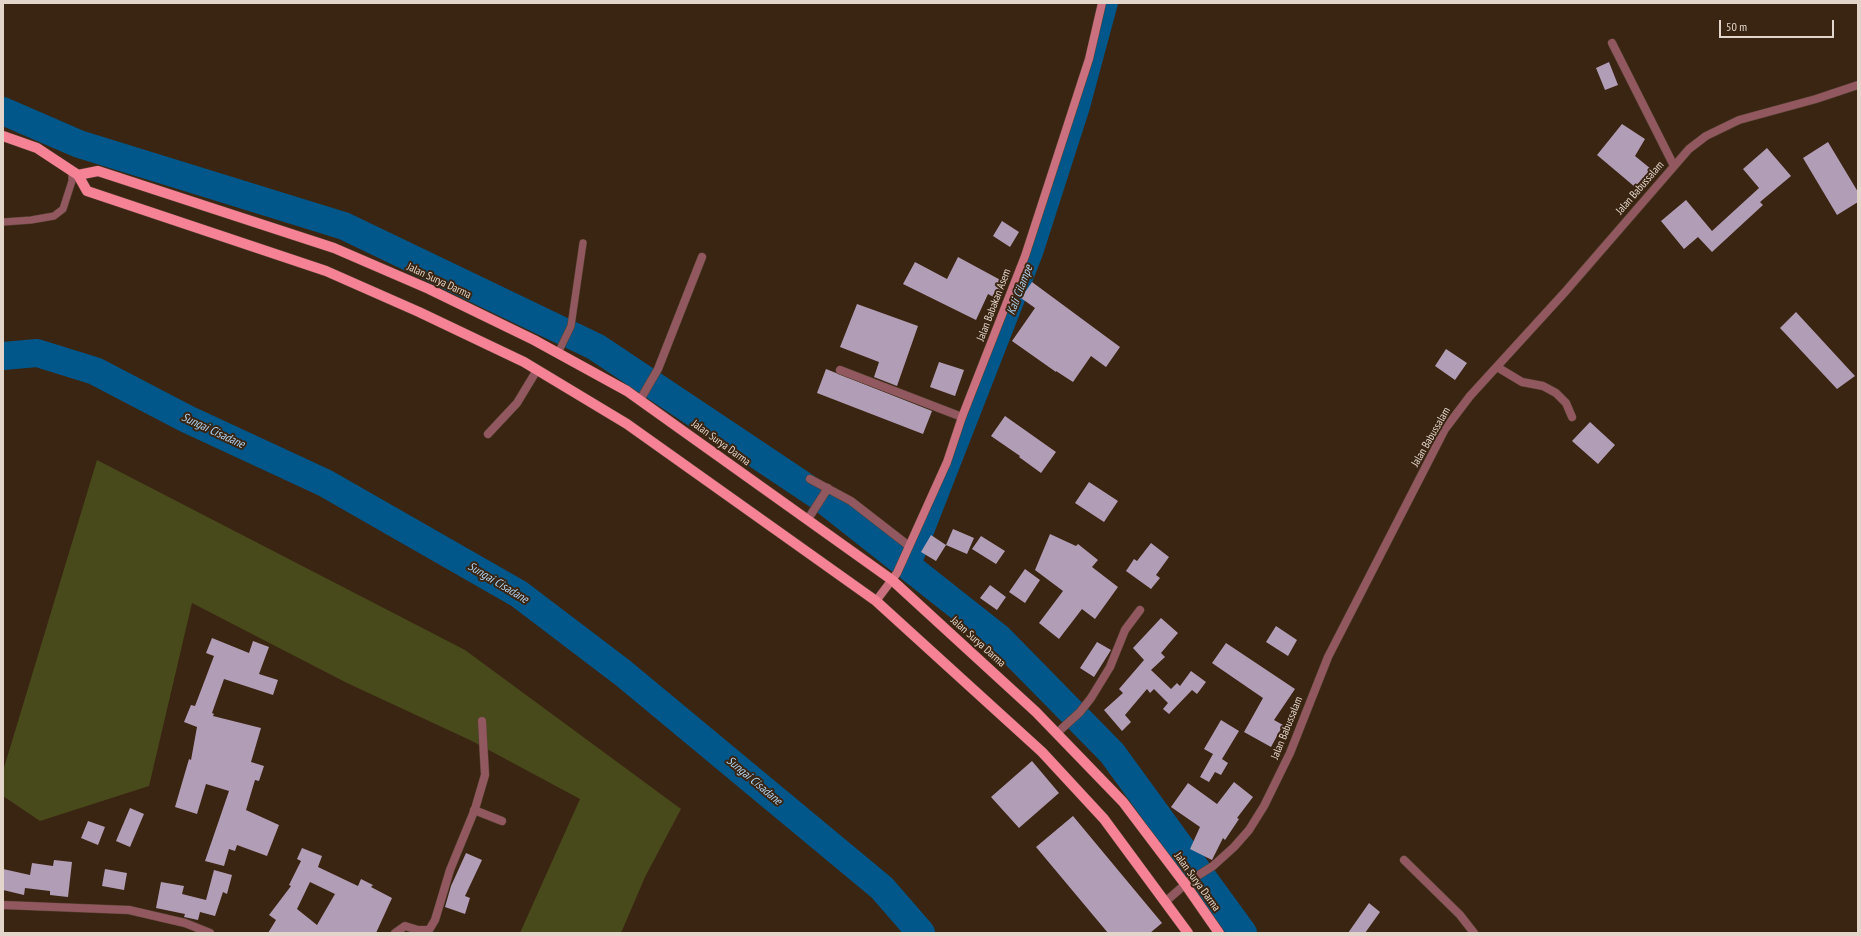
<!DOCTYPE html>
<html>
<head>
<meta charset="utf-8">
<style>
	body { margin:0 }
	#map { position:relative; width:1861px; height:936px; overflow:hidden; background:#3a2512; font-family:"PT Sans Narrow",sans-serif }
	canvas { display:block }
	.frame { position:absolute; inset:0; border:4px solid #e3d5ca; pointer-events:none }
	.scale { position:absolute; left:1719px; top:20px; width:115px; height:18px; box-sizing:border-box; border:2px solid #e3d5ca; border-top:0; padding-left:5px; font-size:12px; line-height:14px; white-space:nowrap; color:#e3d5ca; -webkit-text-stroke:3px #3a2512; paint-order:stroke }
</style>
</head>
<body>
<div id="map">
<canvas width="1861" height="936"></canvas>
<div class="frame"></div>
<div class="scale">50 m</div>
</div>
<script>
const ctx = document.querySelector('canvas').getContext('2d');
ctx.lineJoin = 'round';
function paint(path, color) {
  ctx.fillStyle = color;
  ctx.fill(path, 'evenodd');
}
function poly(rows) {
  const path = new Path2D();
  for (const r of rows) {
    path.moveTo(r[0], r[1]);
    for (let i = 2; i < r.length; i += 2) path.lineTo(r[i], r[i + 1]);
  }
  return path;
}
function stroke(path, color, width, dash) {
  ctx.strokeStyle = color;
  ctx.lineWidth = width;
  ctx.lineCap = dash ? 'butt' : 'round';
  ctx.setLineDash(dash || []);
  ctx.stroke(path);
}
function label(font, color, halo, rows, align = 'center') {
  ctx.font = font + ' "PT Sans Narrow",sans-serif';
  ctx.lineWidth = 4;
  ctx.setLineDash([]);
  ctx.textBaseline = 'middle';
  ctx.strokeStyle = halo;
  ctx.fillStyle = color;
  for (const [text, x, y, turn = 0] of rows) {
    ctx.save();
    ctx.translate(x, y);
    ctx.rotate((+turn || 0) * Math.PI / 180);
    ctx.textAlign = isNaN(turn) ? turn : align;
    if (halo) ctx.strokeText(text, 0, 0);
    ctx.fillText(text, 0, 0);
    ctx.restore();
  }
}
paint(poly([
	[97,460,465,650,681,809,645,877,621,933,520,933,580,799,472,741,347,683,192,603,149,786,40,821,3,796,3,771]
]), '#484a1b');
stroke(poly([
	[911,570,1035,253,1082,107,1110,3]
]), '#015789', 16);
stroke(poly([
	[3,111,79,144,344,226,596,347,819,496,999,638,1112,753,1243,933],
	[3,356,37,353,95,371,187,419,325,483,519,594,623,673,882,888,921,933]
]), '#015789', 28);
paint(poly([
	[1609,62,1618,85,1605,90,1596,68],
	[1622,124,1645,139,1635,156,1651,169,1635,187,1597,155],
	[1828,142,1858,192,1858,202,1837,215,1803,158],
	[1767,148,1791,176,1760,202,1763,205,1712,252,1698,237,1684,249,1661,221,1686,200,1712,231,1759,188,1743,169],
	[1002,221,1019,232,1010,247,993,236],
	[958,257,1006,283,997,299,988,294,976,320,903,284,915,262,947,279],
	[1032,282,1120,347,1106,367,1091,356,1073,382,1056,371,1056,372,1012,341,1035,308,1021,298],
	[857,304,918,326,897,386,874,377,879,362,840,347],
	[1796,312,1855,376,1837,389,1780,328],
	[1446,349,1467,363,1455,380,1435,366],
	[939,362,964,370,955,396,930,387],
	[826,369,932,411,923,434,817,393],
	[1005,416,1056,452,1041,473,1019,457,1020,456,991,436],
	[1590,422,1615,445,1598,464,1572,441],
	[1089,482,1118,501,1104,522,1075,503],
	[953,529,974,538,967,554,946,545],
	[1050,534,1076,546,1078,544,1098,560,1092,567,1118,587,1095,619,1082,609,1059,639,1039,623,1063,591,1035,570],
	[931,535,946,545,936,561,921,552],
	[981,536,1005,551,996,564,972,549],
	[1151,543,1169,557,1156,575,1160,578,1151,589,1126,571,1134,559,1137,561],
	[1025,569,1040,580,1025,603,1009,592],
	[990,585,1006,597,997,610,980,598],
	[1161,618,1178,633,1161,653,1165,657,1151,670,1171,689,1177,683,1180,686,1191,671,1206,682,1197,694,1192,690,1169,714,1163,709,1168,703,1154,689,1150,693,1147,689,1125,715,1131,722,1122,731,1104,710,1123,693,1119,689,1144,660,1133,648],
	[1276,626,1297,640,1288,656,1266,642],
	[212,638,249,653,253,641,269,647,259,674,278,680,273,695,224,679,212,713,214,714,213,716,261,728,251,762,264,766,259,781,255,780,246,810,279,825,267,856,237,845,235,851,229,849,224,866,205,861,229,791,206,784,197,814,175,807,189,759,191,760,197,727,184,722,191,705,195,706,214,656,206,653],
	[1097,642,1111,650,1094,677,1080,668],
	[1226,643,1295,689,1274,720,1283,725,1271,747,1244,732,1263,698,1212,663],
	[1221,720,1239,731,1222,759,1228,763,1221,775,1215,772,1209,782,1200,777,1213,754,1204,749],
	[1032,761,1059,793,1019,828,991,797],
	[1234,782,1253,797,1237,818,1239,819,1225,840,1223,838,1212,860,1190,849,1200,827,1171,807,1188,783,1217,804],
	[130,808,144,814,130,847,116,841],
	[1073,816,1162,923,1150,933,1108,933,1036,847],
	[88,821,105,827,98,845,81,838],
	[302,848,322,856,318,867,358,886,361,879,373,885,371,887,392,898,376,933,268,933,276,920,269,915,291,886,289,885,301,861,297,859],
	[310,882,335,894,317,925,297,909],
	[466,853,482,860,465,896,470,898,465,914,445,907,451,886],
	[54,860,72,862,68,897,50,895,50,891,25,888,24,895,3,890,3,869,30,875,32,863,53,866],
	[105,869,127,873,124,890,102,886],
	[214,870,232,875,227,894,223,892,215,916,200,912,198,920,184,917,185,914,156,908,161,882,184,886,182,894,206,900],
	[1369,903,1380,912,1365,933,1348,933]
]), '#b29db7');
const lane = poly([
	[3,222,31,220,54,216,63,209,72,181,72,171],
	[558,353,571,326,583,243]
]);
const street = poly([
	[1612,43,1674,166],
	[1497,367,1522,382,1543,386,1556,393,1566,403,1572,417],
	[840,370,962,417],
	[640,400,658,369,702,257],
	[488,434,517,403,537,370],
	[810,479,851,501,909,546],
	[808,519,828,488],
	[1057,733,1080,712,1091,698,1110,667,1125,630,1140,610],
	[474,810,502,821],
	[1404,860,1460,915,1474,933],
	[1165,902,1189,881,1213,866,1234,847,1249,830,1264,806,1290,753,1328,657,1445,429,1470,396,1565,292,1689,149,1706,136,1739,120,1816,99,1858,85],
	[3,905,129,910,185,923,210,933],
	[395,933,405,926,418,930,429,930,435,920,450,870,475,809,485,775,482,721]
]);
const secondary = poly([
	[876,601,897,573,947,462,962,417,1025,256,1089,59,1102,3]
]);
const primary = poly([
	[3,136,37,148,78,175,87,191,326,271,419,312,524,362,627,424,876,601,1042,752,1104,819,1188,933],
	[78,175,98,171,334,248,429,289,534,340,627,391,892,580,1036,712,1123,802,1185,884,1219,933]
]);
stroke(lane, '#55412f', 8);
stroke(street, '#55412f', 9);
stroke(secondary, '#55412f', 9);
stroke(primary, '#55412f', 11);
stroke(lane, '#915860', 7);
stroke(street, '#915860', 8);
stroke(secondary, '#ca707e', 8);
stroke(primary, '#f68295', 10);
label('11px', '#e3d5ca', '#3a2512', [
	["Jalan Babussalam",1640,188,-49],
	["Jalan Surya Darma",439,281,25],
	["Jalan Babakan Asem",994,305,-69],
	["Jalan Babussalam",1431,437,-60],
	["Jalan Surya Darma",721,443,36],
	["Jalan Surya Darma",978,642,42],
	["Jalan Babussalam",1287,728,-68],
	["Jalan Surya Darma",1197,882,54]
]);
label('italic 12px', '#afd2ef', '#3a2512', [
	["Kali Cilampe",1020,290,-69],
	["Sungai Cisadane",213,431,25],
	["Sungai Cisadane",498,583,31],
	["Sungai Cisadane",754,781,40]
]);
</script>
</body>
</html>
